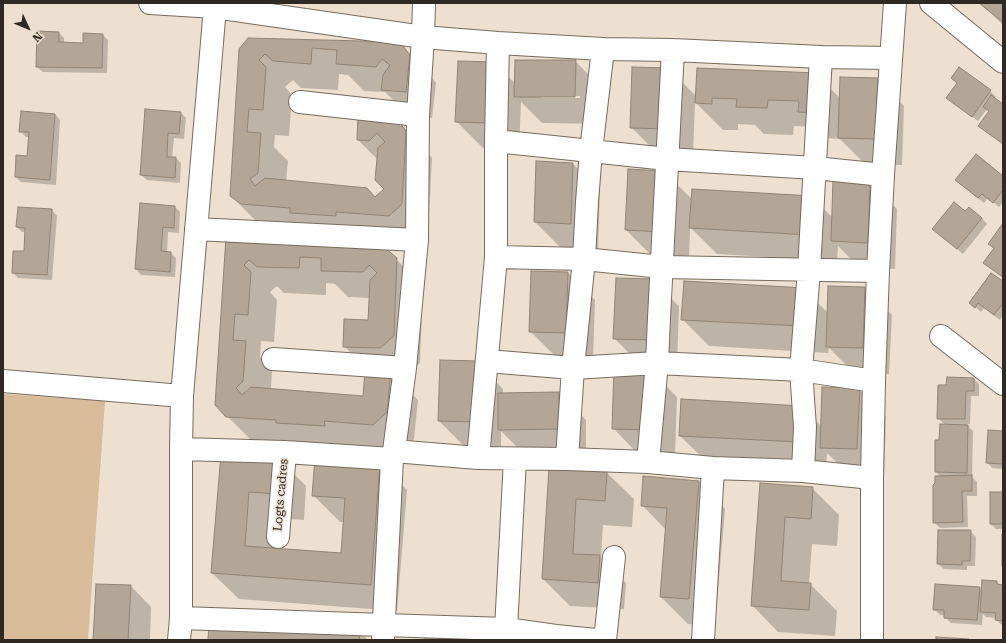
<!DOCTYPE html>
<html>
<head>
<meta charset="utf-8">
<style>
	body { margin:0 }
	#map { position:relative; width:1006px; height:643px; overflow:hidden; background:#ede0d0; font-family:"Roboto Serif",serif }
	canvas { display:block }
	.frame { position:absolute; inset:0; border:4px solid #2e2923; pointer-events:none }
	.north { position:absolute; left:8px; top:8px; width:40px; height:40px; -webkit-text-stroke:3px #ede0d0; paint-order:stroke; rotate:134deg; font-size:11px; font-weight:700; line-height:16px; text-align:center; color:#2e2923 }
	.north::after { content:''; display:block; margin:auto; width:14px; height:18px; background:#2e2923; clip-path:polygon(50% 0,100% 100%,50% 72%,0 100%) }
</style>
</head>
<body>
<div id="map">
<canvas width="1006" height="643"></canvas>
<div class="frame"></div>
<div class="north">N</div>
</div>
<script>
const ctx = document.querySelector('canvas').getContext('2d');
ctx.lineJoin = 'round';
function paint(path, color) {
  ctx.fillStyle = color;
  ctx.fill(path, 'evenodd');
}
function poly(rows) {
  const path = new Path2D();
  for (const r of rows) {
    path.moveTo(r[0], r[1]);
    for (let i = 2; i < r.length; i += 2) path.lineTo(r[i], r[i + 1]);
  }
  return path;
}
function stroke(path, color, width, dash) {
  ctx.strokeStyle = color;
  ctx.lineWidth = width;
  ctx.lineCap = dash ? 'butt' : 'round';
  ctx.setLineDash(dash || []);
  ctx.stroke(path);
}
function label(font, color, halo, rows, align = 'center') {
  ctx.font = font + ' "Roboto Serif",serif';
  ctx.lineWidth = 3;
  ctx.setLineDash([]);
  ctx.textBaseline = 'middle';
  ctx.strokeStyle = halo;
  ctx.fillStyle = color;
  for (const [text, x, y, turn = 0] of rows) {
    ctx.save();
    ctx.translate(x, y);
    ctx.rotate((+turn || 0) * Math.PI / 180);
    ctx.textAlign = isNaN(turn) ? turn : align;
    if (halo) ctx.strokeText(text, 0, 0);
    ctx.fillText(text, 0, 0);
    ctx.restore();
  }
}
paint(poly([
	[3,394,105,401,88,640,3,640]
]), '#d8bb98');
paint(poly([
	[981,3,1003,3,1003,25,981,4],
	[59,33,64,38,64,43,84,44,103,35,108,40,107,73,43,72,37,67],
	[399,43,426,70,436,83,432,118,409,116,385,92,364,91,348,75,339,74,338,90,301,88,293,80,285,87,292,95,289,136,275,135,274,147,288,161,286,181,376,198,385,189,378,160,358,140,394,118,421,145,432,158,428,231,416,243,258,223,231,196,240,49],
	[575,61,602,88,602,124,542,123,521,102,519,149,483,148,456,121,494,63,516,84],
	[541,96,580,96,580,98,541,98],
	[669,69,697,97,816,74,841,99,877,79,904,106,902,165,866,165,840,139,826,138,815,127,794,126,793,135,764,134,755,125,738,124,738,130,723,130,695,102,693,156,658,154,631,127],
	[959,69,990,91,996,97,994,99,1003,105,1003,144,985,131,979,126,990,112,987,109,978,121,953,103,947,98,958,84],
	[180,112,186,118,184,139,174,138,172,158,176,158,181,163,180,183,147,180,141,175],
	[55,114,60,120,56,185,21,182,16,177,28,157,29,137,26,137,20,131],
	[537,162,573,164,600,190,598,250,562,249,535,222],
	[664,172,692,199,812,197,833,218,870,183,897,209,895,269,859,267,838,246,837,261,717,254,690,227,689,258,653,257,626,230],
	[1003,178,1003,202,999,207,988,198,984,203,962,185],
	[141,204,175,207,180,212,179,233,168,232,167,252,171,253,176,258,175,277,141,275,136,269],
	[52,210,57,216,52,280,18,278,13,273,25,252,26,232,22,232,17,227],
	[966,212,982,218,987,224,963,254,939,235,934,229],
	[1003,225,1003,278,990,268,984,263,995,249,989,243],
	[227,238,396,259,423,286,420,363,407,375,392,374,418,400,414,439,400,451,254,443,227,416],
	[326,283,335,284,348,297,370,298,369,321,344,346,369,371,364,397,271,389,272,369,260,357,261,341,274,342,277,300,270,292,277,286,284,293,326,295],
	[568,273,595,300,593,359,557,358,530,331],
	[652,280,679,306,677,366,641,365,614,338],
	[1003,282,1003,315,1000,320,984,308,981,312,971,303],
	[865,288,892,315,889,374,854,373,829,348,828,353,709,346,682,319,804,289,828,313],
	[476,362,503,389,503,394,559,393,586,420,586,456,526,456,501,431,501,449,465,447,439,421],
	[650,370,677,397,675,456,639,455,613,428],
	[974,379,979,384,979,396,971,396,970,424,966,424,973,431,972,477,977,482,977,496,967,496,968,527,940,528,934,522,941,477,936,472,940,441,945,425,938,418,947,386],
	[859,389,886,416,884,475,848,474,827,453,826,469,707,462,680,436,802,407,822,427],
	[1003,432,1003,469,992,468,987,462],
	[221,455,279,459,306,486,304,520,276,518,273,549,341,554,344,522,340,522,313,495,380,463,407,490,397,611,239,599,212,573],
	[550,469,607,473,634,499,632,527,603,525,601,557,626,583,624,609,570,606,543,579],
	[699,482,725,509,715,626,688,624,661,597,666,530,642,505],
	[761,484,812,488,839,515,837,546,812,544,809,584,810,584,837,611,835,636,778,632,752,605],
	[1003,493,1003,529,996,529,991,524],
	[970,531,976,537,975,566,967,566,967,570,944,569,938,564],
	[997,582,1000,586,1003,586,1003,625,1002,625,996,620,996,618,986,617,983,614,982,625,951,623,945,617,945,615,940,615,934,609,979,588,983,592],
	[131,586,151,607,150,640,94,640],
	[359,631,368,640,209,640]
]), '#0003');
const building = poly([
	[980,3,1003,3,1003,22,980,4,980,3],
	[37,31,59,32,59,42,83,43,83,33,103,34,102,68,36,67,37,31],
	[248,38,400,42,410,55,406,92,381,90,383,75,390,65,382,59,376,67,336,64,337,50,312,48,311,64,273,61,265,54,259,60,266,67,263,110,249,109,247,132,261,133,258,173,250,179,255,186,265,178,367,188,375,197,384,189,375,180,378,148,385,142,377,133,369,141,357,140,358,114,395,117,406,131,402,204,389,216,336,212,336,216,290,213,290,208,241,204,230,196,239,49,248,38],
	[515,60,576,60,575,97,514,97,515,60],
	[458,61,495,62,493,123,455,122,458,61],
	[632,67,669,68,667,129,630,128,632,67],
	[959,67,991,90,972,117,946,98,957,83,951,78,959,67],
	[697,68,817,73,815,113,798,112,799,101,768,100,767,108,736,107,737,99,712,98,712,104,695,103,697,68],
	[840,77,878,78,875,139,838,138,840,77],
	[991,95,1003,104,1003,144,978,126,989,111,983,107,991,95],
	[145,109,181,112,179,134,168,133,167,157,176,157,175,178,140,175,145,109],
	[21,111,55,114,50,180,15,177,16,155,27,156,29,132,19,132,21,111],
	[976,154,1003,176,1003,190,993,203,982,194,978,198,955,180,976,154],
	[536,161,573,163,571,224,534,222,536,161],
	[628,169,665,171,662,232,625,230,628,169],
	[833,180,870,182,868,243,831,241,833,180],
	[692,189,812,196,810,235,689,228,692,189],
	[954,202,965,211,969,207,982,218,957,249,932,229,954,202],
	[140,203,175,206,174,228,163,227,161,251,171,252,170,272,135,269,140,203],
	[18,207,52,209,47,275,12,273,13,251,24,251,25,228,16,227,18,207],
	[1003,223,1003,277,983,263,994,248,988,244,1003,223],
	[226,237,384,247,397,258,394,336,380,348,343,347,344,319,368,320,370,280,377,273,369,265,363,272,321,271,321,258,300,257,299,268,257,267,249,260,244,265,251,272,248,315,235,314,233,340,246,341,243,381,236,388,242,395,251,387,363,396,365,370,391,372,387,412,373,425,324,421,325,426,276,423,276,420,226,417,215,405,226,237],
	[531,271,568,272,566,333,529,332,531,271],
	[991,273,1003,281,1003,303,994,315,978,303,975,308,969,303,991,273],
	[616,278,653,279,651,340,613,339,616,278],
	[684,281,805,288,802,326,681,320,684,281],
	[828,286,865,287,863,348,826,347,828,286],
	[440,360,477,361,474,422,438,421,440,360],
	[614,368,651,369,649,430,612,429,614,368],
	[947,377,974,378,974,391,966,391,965,419,937,419,938,385,946,385,947,377],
	[822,387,860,388,857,449,820,448,822,387],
	[559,392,559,429,498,430,498,393,559,392],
	[681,399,802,406,800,442,679,436,681,399],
	[940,424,968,425,967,473,935,472,935,440,939,440,940,424],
	[988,430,1003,431,1003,464,986,463,988,430],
	[221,454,280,459,277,494,249,492,245,546,341,553,345,498,312,496,315,457,380,462,371,585,211,573,221,454],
	[549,468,607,472,605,501,576,499,573,554,600,555,598,583,542,579,549,468],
	[972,475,972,491,962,491,963,522,933,523,933,485,935,483,935,476,972,475],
	[643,476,699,481,689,599,660,597,667,508,641,506,643,476],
	[760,483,813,487,811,519,785,517,781,581,811,583,809,610,751,606,760,483],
	[990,492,1003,492,1003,524,990,524,990,492],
	[938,530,971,530,970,561,962,561,962,565,937,564,938,530],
	[1002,535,1003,535,1003,566,1002,566,1002,535],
	[982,580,997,581,997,584,1003,585,1003,621,995,620,996,613,980,612,982,580],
	[96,584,131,585,128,640,93,640,96,584],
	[935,584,980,587,977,620,944,618,944,610,933,610,935,584],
	[209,622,360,630,359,640,208,640,209,622],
	[425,631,536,640,424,640,425,631],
	[936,637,969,639,969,640,936,640,936,637]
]);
paint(building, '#b3a697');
stroke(building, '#908475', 1);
const street = poly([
	[150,3,215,7,423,37,498,43,603,49,673,50,821,57,891,58],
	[931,3,1003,62],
	[300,102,418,115],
	[496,141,667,159,815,168,883,175],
	[196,229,417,240],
	[496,257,584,259,662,267,878,271],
	[941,336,1003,384],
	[273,359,405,368],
	[487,361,573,368,657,363,801,370,874,381],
	[3,381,182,396,181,449,181,618,179,640],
	[182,396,215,7],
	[181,449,285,452,392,459],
	[394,451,478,458,567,459,648,462,713,468,803,471,872,478],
	[478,458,496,257,496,141,498,43],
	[567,459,573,368,584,259,587,202,591,151,603,49],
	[648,462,657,363,659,318,673,50],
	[803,471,805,427,801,370,809,270,821,57],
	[278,537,285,452],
	[181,618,384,625,506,629,556,636,596,640],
	[506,629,515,459],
	[383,640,392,459,394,451,405,368,417,240,418,115,423,37,424,3],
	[605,640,614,557],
	[703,640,713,468]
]);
const secondary = poly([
	[872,640,872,478,874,381,878,271,883,175,895,3]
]);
stroke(street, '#776b5d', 24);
stroke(secondary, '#776b5d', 24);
stroke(street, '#fff', 22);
stroke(secondary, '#fff', 22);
label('12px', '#2e2923', '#ede0d0', [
	["Logts cadres",281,495,-85]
]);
</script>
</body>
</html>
